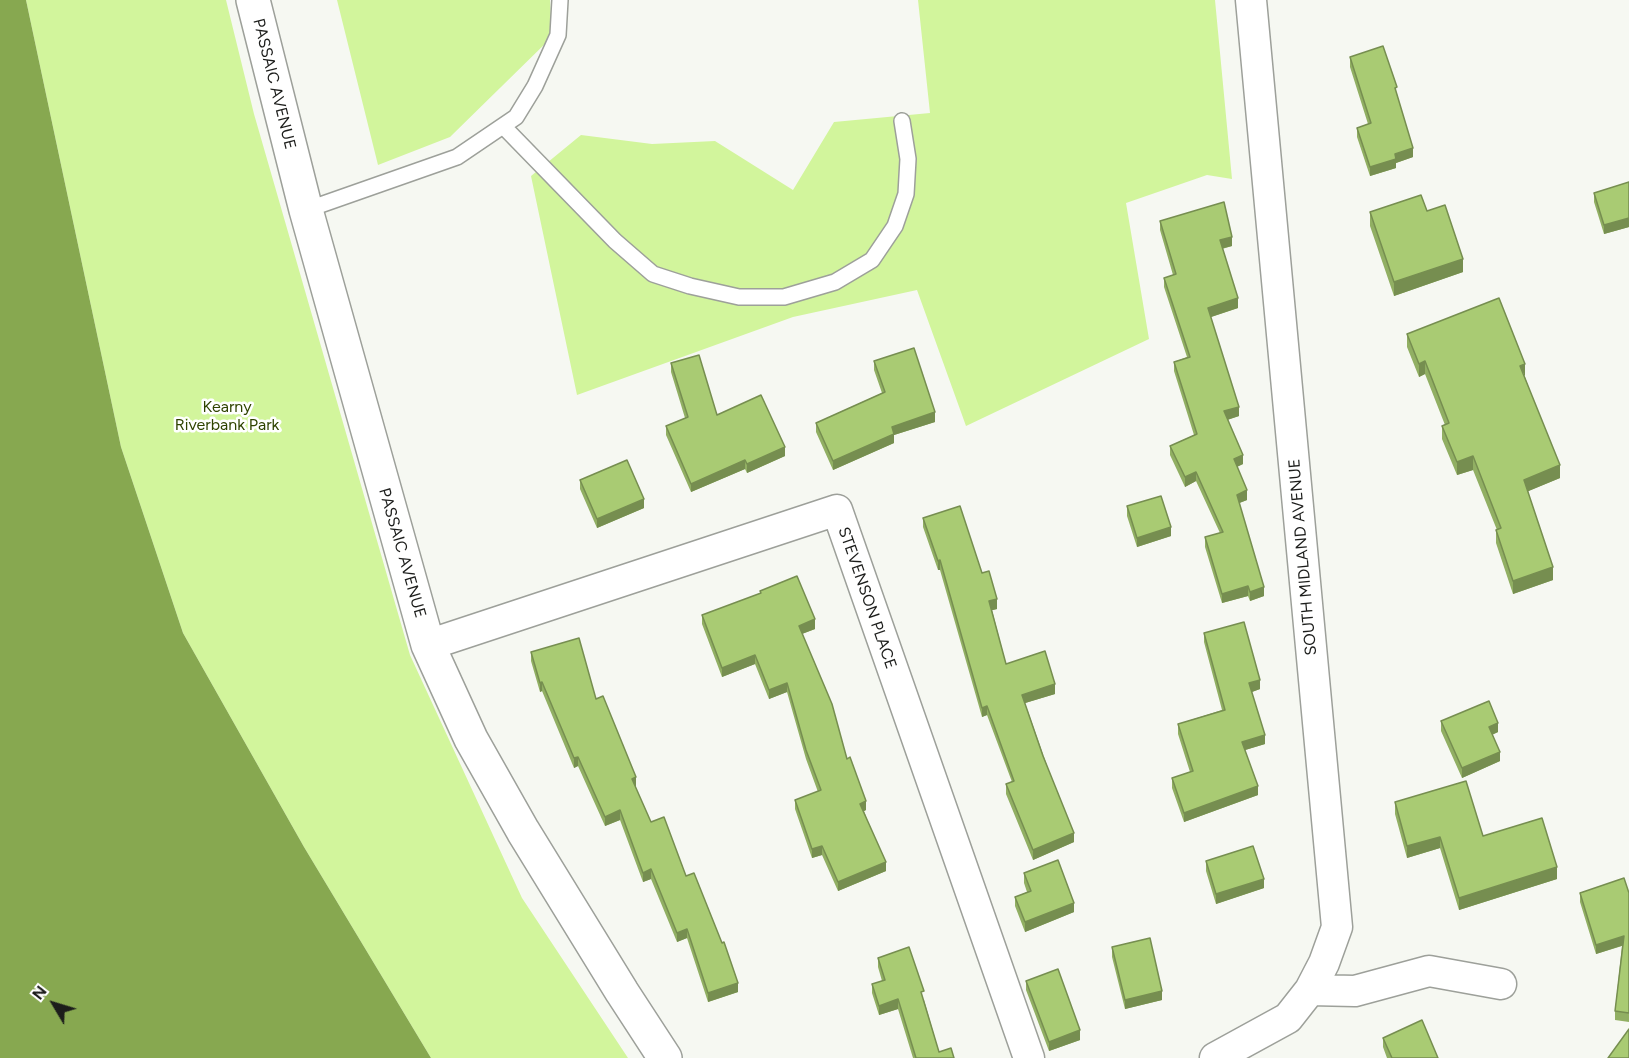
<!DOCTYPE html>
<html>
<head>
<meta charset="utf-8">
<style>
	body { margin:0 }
	#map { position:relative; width:1629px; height:1058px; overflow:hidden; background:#f6f8f2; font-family:Figtree,sans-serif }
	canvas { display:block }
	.north { position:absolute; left:24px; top:974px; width:60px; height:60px; -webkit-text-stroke:4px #fff; paint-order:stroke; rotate:308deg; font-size:16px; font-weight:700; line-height:24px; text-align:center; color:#1c1d1b }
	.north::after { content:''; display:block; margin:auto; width:21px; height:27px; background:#1c1d1b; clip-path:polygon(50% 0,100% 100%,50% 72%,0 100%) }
</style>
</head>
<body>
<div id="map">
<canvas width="1629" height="1058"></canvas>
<div class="north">N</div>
</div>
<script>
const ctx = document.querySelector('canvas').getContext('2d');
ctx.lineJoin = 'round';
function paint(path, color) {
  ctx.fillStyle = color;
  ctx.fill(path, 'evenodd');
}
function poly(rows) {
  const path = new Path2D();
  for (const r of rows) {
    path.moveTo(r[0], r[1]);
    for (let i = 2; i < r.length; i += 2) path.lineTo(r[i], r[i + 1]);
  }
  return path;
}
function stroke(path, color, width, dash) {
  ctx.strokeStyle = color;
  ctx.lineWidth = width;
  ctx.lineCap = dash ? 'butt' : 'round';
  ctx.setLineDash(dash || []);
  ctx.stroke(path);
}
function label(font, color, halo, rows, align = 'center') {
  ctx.font = font + ' Figtree,sans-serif';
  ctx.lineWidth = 5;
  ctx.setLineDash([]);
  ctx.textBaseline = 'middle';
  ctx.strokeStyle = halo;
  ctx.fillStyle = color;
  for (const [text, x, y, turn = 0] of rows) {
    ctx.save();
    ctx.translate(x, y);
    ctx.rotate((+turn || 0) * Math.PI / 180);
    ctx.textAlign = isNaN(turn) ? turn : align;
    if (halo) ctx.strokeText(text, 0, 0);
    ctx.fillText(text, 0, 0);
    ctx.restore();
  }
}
paint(poly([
	[26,0,226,0,254,114,410,655,522,898,628,1058,431,1058,304,847,183,633,121,447],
	[337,0,550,0,552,37,450,137,378,165],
	[918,0,1215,0,1232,179,1207,175,1126,203,1149,339,966,426,917,290,793,317,577,395,531,176,581,135,652,144,715,141,793,190,834,122,930,113]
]), '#d2f59c');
paint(poly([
	[0,0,26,0,121,447,183,633,304,847,431,1058,0,1058]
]), '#87a850');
const lane = poly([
	[503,126,615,241,653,274,690,286,739,297,784,297,835,282,872,260,895,226,906,194,908,159,902,121],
	[306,210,457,157,516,117,535,86,558,35,560,0]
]);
const street = poly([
	[428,645,837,510,1029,1058],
	[1310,990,1355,991,1429,971,1501,984],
	[1215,1058,1288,1018,1310,990,1324,963,1337,927,1251,0]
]);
const secondary = poly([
	[253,0,306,210,428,645,471,739,523,831,622,992,665,1058]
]);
stroke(lane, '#9da09a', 18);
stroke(street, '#9da09a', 33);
stroke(secondary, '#9da09a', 36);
stroke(lane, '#fff', 15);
stroke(street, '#fff', 30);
stroke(secondary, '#fff', 33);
paint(poly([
	[1350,57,1397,94,1413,157,1396,163,1396,168,1370,176,1357,137,1357,128,1368,124,1350,67],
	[1629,182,1629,227,1604,234,1594,202,1594,193],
	[1427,211,1463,272,1394,296,1370,226,1370,212],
	[1160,221,1232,246,1222,249,1238,308,1211,317,1239,416,1227,420,1243,464,1237,467,1247,500,1239,503,1264,596,1250,601,1248,596,1222,603,1205,547,1205,537,1220,533,1196,481,1185,487,1170,455,1170,446,1194,435,1174,371,1174,362,1187,357,1164,287,1164,278,1173,275,1160,230],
	[1407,334,1525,377,1560,478,1528,491,1553,580,1513,594,1496,543,1496,530,1497,530,1473,470,1457,475,1442,439,1442,426,1445,425,1425,374,1419,377,1407,347],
	[874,361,935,422,894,435,894,443,833,470,816,432,816,423,882,393,874,370],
	[671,363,717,415,785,456,747,473,745,469,691,492,666,435,666,426,685,418,671,372],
	[580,480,644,508,597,528,580,489],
	[1127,506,1171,536,1137,547,1127,516],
	[923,518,982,573,997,609,992,610,1006,664,1055,694,1025,703,1074,842,1033,860,1006,794,1006,784,1012,782,987,715,982,717,940,570,938,570,923,527],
	[760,591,815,629,802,634,866,810,864,811,886,871,838,891,822,855,812,858,795,809,795,800,818,792,806,759,787,692,769,699,755,664,722,677,702,624,702,615,760,594],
	[1204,633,1260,689,1252,692,1265,744,1245,750,1258,795,1184,822,1172,788,1172,778,1190,772,1178,734,1178,724,1222,710,1204,642],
	[531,652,596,699,651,822,686,876,738,992,708,1002,687,938,677,942,651,879,643,882,620,820,605,826,578,766,574,768,542,691,540,692,531,661],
	[1441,721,1498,732,1492,735,1500,761,1462,778,1441,731],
	[1395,802,1483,836,1557,879,1459,910,1440,848,1407,858,1395,814],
	[1206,861,1264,888,1216,904,1206,871],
	[1024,873,1074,912,1025,932,1015,906,1015,897,1027,892,1024,883],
	[1580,893,1629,893,1629,1022,1615,1020,1615,1011,1622,946,1596,954,1580,902],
	[1112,947,1162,1000,1125,1009,1112,957],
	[878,958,924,1000,939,1052,954,1058,913,1058,898,1009,879,1015,872,993,872,984,882,981,878,967],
	[1026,981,1080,1040,1049,1051,1026,990],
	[1383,1038,1438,1058,1387,1058,1383,1047]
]), '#91af63');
paint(poly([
	[1413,148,1413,157,1396,163,1396,168,1370,176,1370,167,1395,154],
	[1629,218,1629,227,1604,234,1604,225],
	[1232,237,1232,246,1220,249,1220,240],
	[1463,259,1463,272,1394,296,1394,282],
	[1238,298,1238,308,1208,318,1208,308],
	[1425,361,1425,374,1419,377,1419,364],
	[1525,364,1525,377,1520,366],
	[1239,407,1239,416,1224,421,1224,411],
	[935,412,935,422,894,435,894,443,833,470,833,461,892,427],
	[785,447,785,456,747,473,747,464],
	[1243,455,1243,464,1234,468,1234,459],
	[1473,456,1473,470,1457,475,1457,462],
	[745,460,745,469,691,492,691,484],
	[1560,465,1560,478,1524,493,1524,480],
	[1196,472,1196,481,1185,487,1185,477],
	[1247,490,1247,500,1237,504,1237,495],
	[644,499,644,508,597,528,597,519],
	[1171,527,1171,536,1137,547,1137,538],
	[940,560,940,570,938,570,938,561],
	[1553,567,1553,580,1513,594,1513,581],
	[1248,586,1248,596,1222,603,1222,594],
	[1264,587,1264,596,1250,601,1250,592],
	[997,599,997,609,989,611,989,601],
	[815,619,815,629,799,635,799,626],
	[755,655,755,664,722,677,722,668],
	[1260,680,1260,689,1249,693,1249,683],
	[542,682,542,691,540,692,540,683],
	[787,683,787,692,769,699,769,690],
	[1055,684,1055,694,1022,704,1022,695],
	[987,706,987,715,982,717,982,708],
	[1498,723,1498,732,1489,736,1489,727],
	[1265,735,1265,744,1242,751,1242,742],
	[1500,752,1500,761,1462,778,1462,768],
	[578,757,578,766,574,768,574,758],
	[636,777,636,787,632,789,632,779],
	[1258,786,1258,795,1184,822,1184,813],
	[866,801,866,810,860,813,860,804],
	[620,810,620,820,605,826,605,817],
	[1074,833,1074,842,1033,860,1033,850],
	[1440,837,1440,848,1407,858,1407,846],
	[822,846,822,855,812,858,812,849],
	[886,862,886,871,838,891,838,882],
	[1557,867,1557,879,1459,910,1459,898],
	[651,869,651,879,643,882,643,873],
	[1264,879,1264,888,1216,904,1216,894],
	[1074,903,1074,912,1025,932,1025,922],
	[687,929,687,938,677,942,677,933],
	[1624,936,1624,945,1596,954,1596,945],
	[738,983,738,992,708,1002,708,993],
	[1162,991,1162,1000,1125,1009,1125,1000],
	[898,999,898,1009,879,1015,879,1006],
	[1080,1030,1080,1040,1049,1051,1049,1042]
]), '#768e50');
const building = poly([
	[1383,46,1397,87,1395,88,1413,148,1395,154,1396,159,1370,167,1357,128,1371,123,1350,57,1383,46],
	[1629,182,1629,218,1604,225,1594,193,1629,182],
	[1421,195,1427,211,1445,205,1463,259,1394,282,1370,212,1421,195],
	[1224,202,1232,237,1220,240,1238,298,1208,308,1239,407,1224,411,1243,455,1234,459,1247,490,1237,495,1264,587,1250,592,1248,586,1222,594,1205,537,1223,532,1196,472,1185,477,1170,446,1197,434,1174,362,1190,357,1164,278,1176,274,1160,221,1224,202],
	[1499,298,1525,364,1520,366,1560,465,1524,480,1553,567,1513,581,1496,530,1501,528,1473,456,1457,462,1442,426,1449,423,1425,361,1419,364,1407,334,1499,298],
	[914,348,935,412,892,427,894,434,833,461,816,423,885,392,874,361,914,348],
	[699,355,717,415,761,395,785,447,747,464,745,460,691,484,666,426,688,417,671,363,699,355],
	[627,460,644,499,597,519,580,480,627,460],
	[1161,496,1171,527,1137,538,1127,506,1161,496],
	[960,506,982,573,989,571,997,599,989,601,1006,664,1045,651,1055,684,1022,695,1043,756,1074,833,1033,850,1006,784,1014,781,987,706,982,708,940,560,938,561,923,518,960,506],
	[797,576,815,619,799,626,832,704,847,759,850,757,866,801,860,804,886,862,838,882,822,846,812,849,795,800,821,790,806,750,787,683,769,690,755,655,722,668,702,615,761,593,760,591,797,576],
	[1244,622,1260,680,1249,683,1265,735,1242,742,1258,786,1184,813,1172,778,1193,771,1178,724,1225,710,1204,633,1244,622],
	[579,638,596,699,603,696,636,777,632,779,651,822,664,817,686,876,694,873,722,943,724,942,738,983,708,993,687,929,677,933,651,869,643,873,620,810,605,817,578,757,574,758,542,682,540,683,531,652,579,638],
	[1489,701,1498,723,1489,727,1500,752,1462,768,1441,721,1489,701],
	[1466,781,1483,836,1542,818,1557,867,1459,898,1440,837,1407,846,1395,802,1466,781],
	[1253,846,1264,879,1216,894,1206,861,1253,846],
	[1058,860,1074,903,1025,922,1015,897,1031,891,1024,873,1058,860],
	[1624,878,1629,893,1629,1013,1615,1011,1624,936,1596,945,1580,893,1624,878],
	[1150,938,1162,991,1125,1000,1112,947,1150,938],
	[909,947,924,991,921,992,939,1052,951,1048,954,1058,916,1058,898,999,879,1006,872,984,885,980,878,958,909,947],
	[1058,969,1080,1030,1049,1042,1026,981,1058,969],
	[1422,1020,1438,1058,1392,1058,1383,1038,1422,1020],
	[1629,1029,1629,1058,1608,1058,1629,1029]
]);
paint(building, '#a9cb73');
stroke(building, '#768e50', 1.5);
label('16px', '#1c1d1b', '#fff', [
	["PASSAIC AVENUE",274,84,76],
	["PASSAIC AVENUE",402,553,74],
	["SOUTH MIDLAND AVENUE",1303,557,-95],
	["STEVENSON PLACE",867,598,71]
]);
label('16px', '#2f4300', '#fff', [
	["Kearny",227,407],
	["Riverbank Park",227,425]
]);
</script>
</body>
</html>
